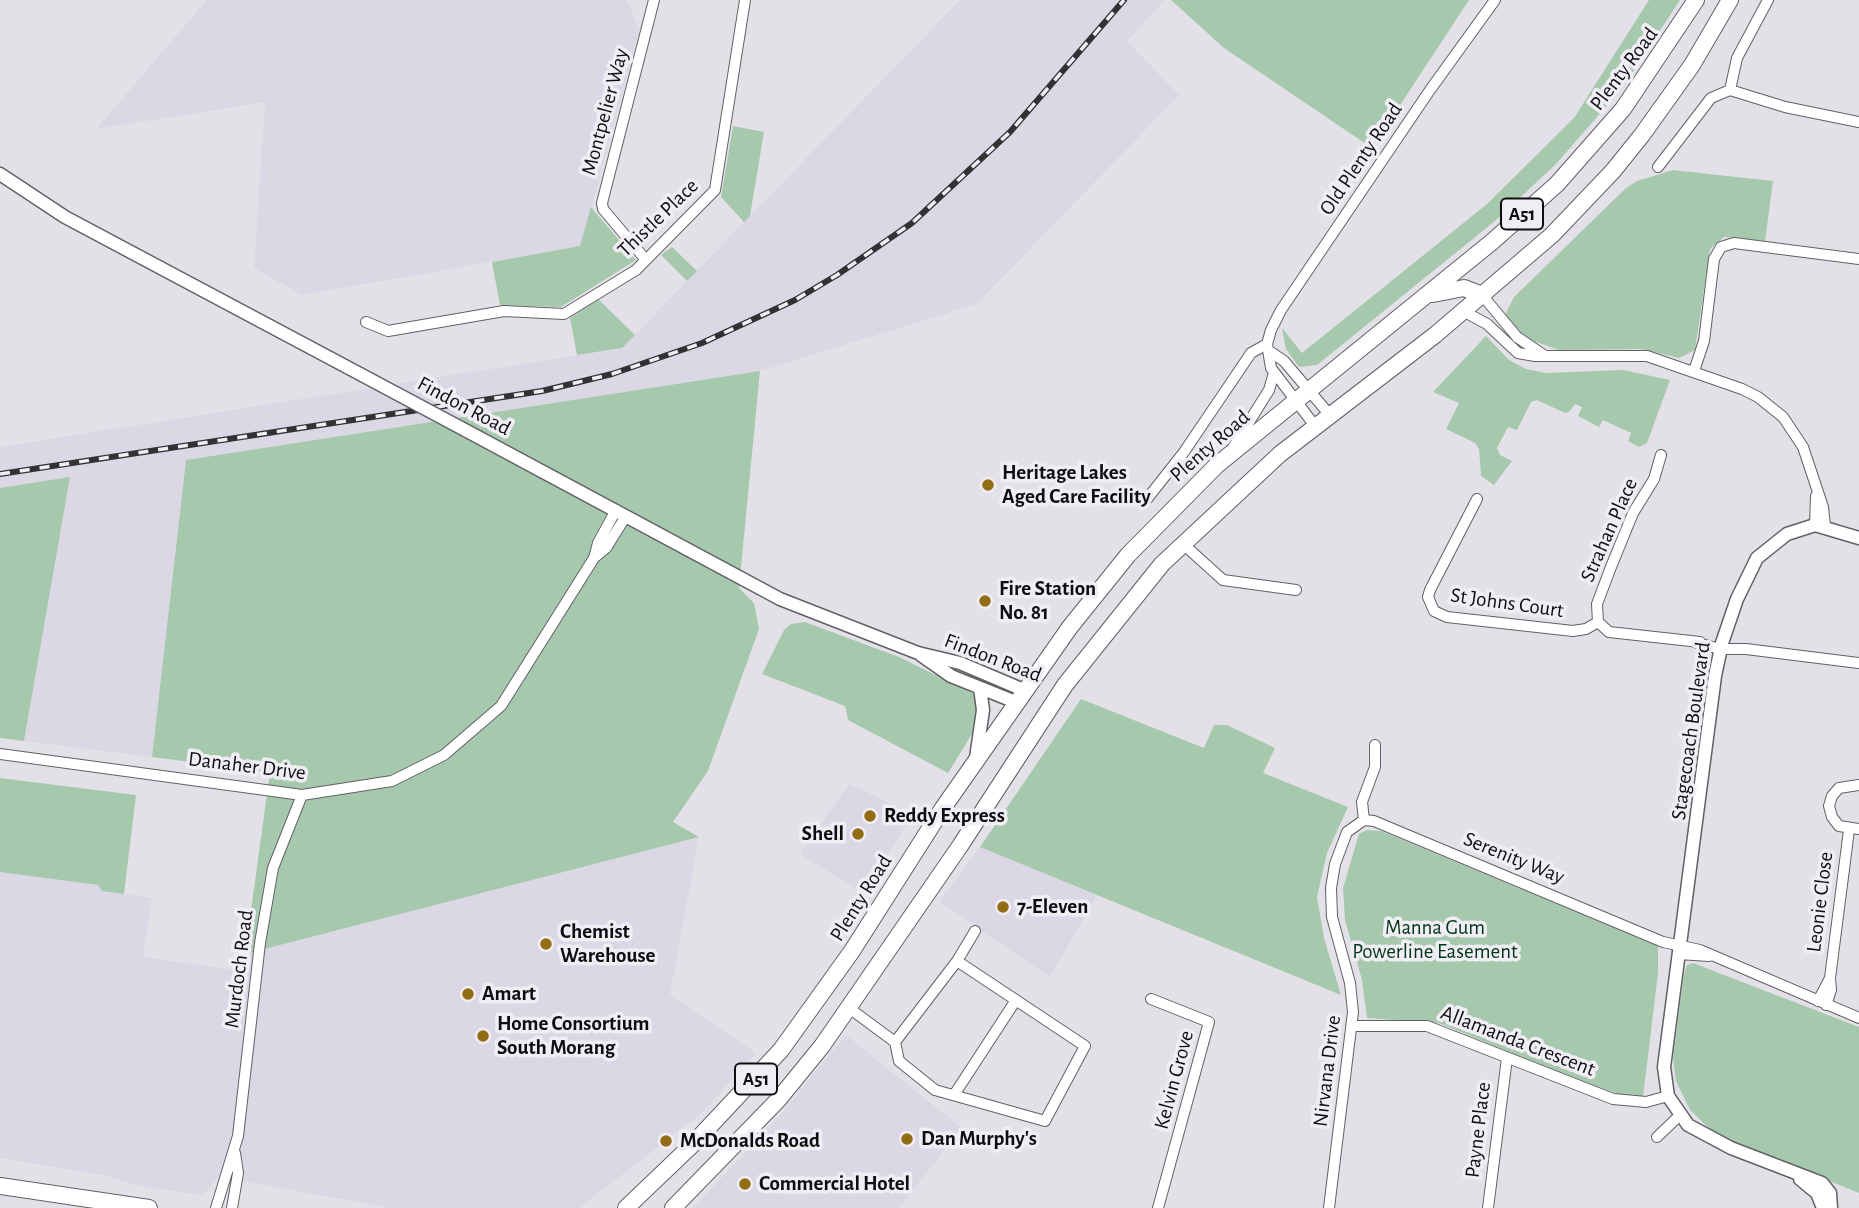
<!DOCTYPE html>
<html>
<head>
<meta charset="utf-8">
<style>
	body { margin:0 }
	canvas { display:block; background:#e3e1e7 }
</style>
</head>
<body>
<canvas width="1859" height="1208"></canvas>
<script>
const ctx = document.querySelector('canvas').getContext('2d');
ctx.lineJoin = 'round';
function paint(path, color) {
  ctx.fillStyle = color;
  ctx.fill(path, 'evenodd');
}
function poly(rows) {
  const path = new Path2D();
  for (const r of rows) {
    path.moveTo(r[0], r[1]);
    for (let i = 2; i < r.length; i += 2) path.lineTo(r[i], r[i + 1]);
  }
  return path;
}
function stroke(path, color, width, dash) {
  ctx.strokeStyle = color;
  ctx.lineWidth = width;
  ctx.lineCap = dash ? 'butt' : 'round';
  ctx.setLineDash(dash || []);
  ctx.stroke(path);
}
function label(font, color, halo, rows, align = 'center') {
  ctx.font = font + ' "Alegreya Sans",sans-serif';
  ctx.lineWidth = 7;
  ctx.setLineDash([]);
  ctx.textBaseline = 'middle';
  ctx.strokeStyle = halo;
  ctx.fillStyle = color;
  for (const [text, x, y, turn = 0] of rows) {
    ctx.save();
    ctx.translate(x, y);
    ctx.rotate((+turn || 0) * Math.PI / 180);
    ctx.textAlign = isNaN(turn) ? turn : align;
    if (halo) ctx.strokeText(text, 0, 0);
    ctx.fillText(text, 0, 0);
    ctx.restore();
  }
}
paint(poly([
	[207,0,627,0,639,30,581,246,302,295,254,268,265,102,96,129],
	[960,0,1165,0,1127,41,1179,95,977,304,760,371,186,460,152,757,24,741,70,478,0,488,0,447,622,348],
	[849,784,913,814,864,894,800,854],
	[699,837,670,994,756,1053,701,1114,579,1208,391,1208,218,1177,203,1195,144,1187,103,1175,0,1158,0,872,98,885,102,891,152,898,143,957,243,971,245,954],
	[980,847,1097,895,1050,977,939,902],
	[846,1035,962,1128,899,1208,693,1208,780,1115]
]), '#dbd7e5');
paint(poly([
	[1171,0,1469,0,1372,148,1224,48],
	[1649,0,1680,0,1623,87,1556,164,1495,221,1317,365,1299,367,1286,349,1282,328,1302,353,1487,204,1574,118],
	[733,126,764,132,750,216,744,222,721,197],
	[1673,170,1773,181,1765,241,1724,237,1710,249,1695,350,1679,358,1641,349,1559,350,1525,338,1505,315,1514,297,1626,188,1637,181],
	[591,207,636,260,561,307,500,305,492,262,580,246],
	[672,247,697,271,687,281,661,255],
	[598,299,635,335,622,348,577,355,570,318],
	[1486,336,1509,360,1526,369,1546,373,1623,370,1670,380,1647,443,1639,447,1628,441,1631,433,1603,420,1599,427,1578,416,1582,407,1575,404,1569,412,1565,413,1537,400,1531,402,1517,430,1508,427,1497,448,1500,455,1512,461,1494,485,1481,476,1479,449,1475,443,1446,429,1459,403,1433,392],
	[760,371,739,588,754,603,759,629,708,771,673,822,699,837,245,954,270,772,152,757,186,460],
	[70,477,24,741,0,738,0,488],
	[805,622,899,657,974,694,978,703,978,717,972,734,948,773,848,720,845,706,762,674,784,630,791,624],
	[1081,699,1204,748,1214,725,1227,725,1275,748,1263,773,1348,807,1327,853,1317,897,1324,938,1341,995,980,847],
	[0,778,136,795,124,894,102,891,98,885,0,872],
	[1367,830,1381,831,1658,946,1658,973,1643,1097,1619,1094,1582,1082,1439,1023,1367,1018,1362,980,1345,920,1343,888,1359,834],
	[1693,963,1859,1027,1859,1193,1716,1135,1690,1110,1676,1081,1673,1058,1684,974,1687,965]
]), '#a6c9ae');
const minor = poly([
	[1730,90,1785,107,1859,122],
	[1658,167,1711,98,1730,90,1737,58,1768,0],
	[646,260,603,209,602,203,654,0],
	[1482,295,1517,337,1545,356],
	[1463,311,1487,324,1518,353,1535,356,1647,356,1742,389,1758,397,1783,417,1803,447,1823,507,1825,526],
	[366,322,388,331,504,311,564,314,636,270,715,190,745,0],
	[1269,351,1284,361,1329,414],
	[1694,371,1704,341,1714,259,1721,247,1734,243,1859,259],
	[1315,426,1271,368,1267,344,1271,330,1281,310,1430,90,1495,0],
	[1234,446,1269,390,1274,373],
	[1147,499,1184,452,1251,353,1267,344],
	[1477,499,1430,590,1428,597,1434,611,1447,617,1573,631,1586,629,1598,622],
	[1815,525,1816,496],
	[1182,543,1223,580,1296,590],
	[594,558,606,548,626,516],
	[1598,622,1597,604,1611,567,1633,513,1654,479,1661,455],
	[1598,622,1609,632,1700,642],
	[1694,642,1720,649,1746,649,1859,663],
	[0,754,302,795,392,781,444,755,501,706,594,558,598,543,616,510],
	[1859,785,1839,788,1832,796,1829,806,1832,817,1839,826,1859,829],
	[1364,820,1374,821,1663,942,1700,950,1859,1018],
	[1679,954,1709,956],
	[957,961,975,931],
	[1151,999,1209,1022,1158,1208],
	[1818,1001,1830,978],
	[1826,1005,1831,990,1830,978,1849,830],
	[849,1008,895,1042,899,1061,935,1090,1045,1121,1085,1046,957,961,895,1042],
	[1353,1026,1427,1026,1613,1099,1646,1102,1668,1096],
	[954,1095,1016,1000],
	[1657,1137,1679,1116],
	[216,1208,238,1136,260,943,273,868,302,795],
	[232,1208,238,1173,235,1153],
	[1329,1208,1353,1012,1350,983,1332,917,1331,888,1335,864,1347,832,1364,820,1362,802,1375,767,1375,745],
	[1488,1208,1507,1058]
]);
const tertiary = poly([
	[0,174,65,217,360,374],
	[465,430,780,599,918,653,960,663,1026,691],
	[921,655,951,676,1018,703],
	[976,758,983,710,980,688],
	[1800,1179,1817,1193,1823,1208],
	[1831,1208,1830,1193,1822,1183,1731,1148,1688,1125,1668,1096,1664,1067,1715,676,1722,643,1737,599,1757,558,1787,534,1815,525,1859,538]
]);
const primary = poly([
	[0,1186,149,1208]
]);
const trunk = poly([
	[1433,294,1464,288,1482,295],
	[626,1208,692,1145,781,1050,852,951,943,808,1070,627,1128,555,1217,465,1493,241,1557,184,1623,109,1696,0],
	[673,1208,778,1100,822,1046,960,846,1065,685,1162,564,1280,454,1435,335,1552,235,1613,171,1642,135,1692,65,1730,0]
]);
stroke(minor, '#626066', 12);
stroke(tertiary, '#626066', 15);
stroke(primary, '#626066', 18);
stroke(trunk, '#626066', 18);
stroke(minor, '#fff', 10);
stroke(tertiary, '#fff', 12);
stroke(primary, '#fff', 16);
stroke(trunk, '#fff', 16);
const rail = poly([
	[0,474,542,391,612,374,702,343,795,300,837,275,912,223,1010,132,1124,0]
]);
stroke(rail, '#323134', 6);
stroke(rail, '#f0eef4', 3.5, [10]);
const tertiaryBridge = poly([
	[360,374,465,430]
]);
stroke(tertiaryBridge, '#626066', 15, []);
stroke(tertiaryBridge, '#fff', 12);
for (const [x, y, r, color] of [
	[988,485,7,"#936d15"],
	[985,601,7,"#936d15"],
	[870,816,7,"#936d15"],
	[858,834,7,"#936d15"],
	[1003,907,7,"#936d15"],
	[546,944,7,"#936d15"],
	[468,994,7,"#936d15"],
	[483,1036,7,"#936d15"],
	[907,1139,7,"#936d15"],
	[666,1141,7,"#936d15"],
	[745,1184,7,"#936d15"]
]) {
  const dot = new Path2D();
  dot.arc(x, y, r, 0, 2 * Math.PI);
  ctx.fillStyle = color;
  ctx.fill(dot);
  stroke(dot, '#f0eef4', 2.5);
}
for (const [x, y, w] of [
	[1522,214,42],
	[756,1079,42]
]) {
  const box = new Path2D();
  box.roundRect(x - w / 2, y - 15.5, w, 31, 5);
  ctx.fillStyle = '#f0eef4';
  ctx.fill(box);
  stroke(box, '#0e0d0f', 2);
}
label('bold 19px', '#0e0d0f', null, [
	["A51",1522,214],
	["A51",756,1079]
]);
label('21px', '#0e0d0f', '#f0eef4', [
	["Plenty Road",1624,69,-53],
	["Montpelier Way",605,112,-75],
	["Old Plenty Road",1361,159,-56],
	["Thistle Place",658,218,-44],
	["Findon Road",464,406,28],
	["Plenty Road",1210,446,-41],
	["Strahan Place",1609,530,-66],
	["St Johns Court",1507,603,8],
	["Findon Road",993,658,21],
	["Stagecoach Boulevard",1691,731,-82],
	["Danaher Drive",247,766,7],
	["Serenity Way",1514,858,22],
	["Plenty Road",861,898,-58],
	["Leonie Close",1820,902,-83],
	["Murdoch Road",239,969,-83],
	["Allamanda Crescent",1518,1041,21],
	["Nirvana Drive",1327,1071,-83],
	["Kelvin Grove",1174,1080,-75],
	["Payne Place",1478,1130,-83]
]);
label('bold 21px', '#0e0d0f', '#f0eef4', [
	["Heritage Lakes",1002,473],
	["Aged Care Facility",1002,497],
	["Fire Station",999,589],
	["No. 81",999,613],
	["Reddy Express",884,816],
	["Shell",844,834,"right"],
	["7-Eleven",1017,907],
	["Chemist",560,932],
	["Warehouse",560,956],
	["Amart",482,994],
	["Home Consortium",497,1024],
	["South Morang",497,1048],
	["Dan Murphy's",921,1139],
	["McDonalds Road",680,1141],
	["Commercial Hotel",759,1184]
], 'left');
label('21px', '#033518', '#f0eef4', [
	["Manna Gum",1435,928],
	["Powerline Easement",1435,952]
]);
</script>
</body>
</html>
